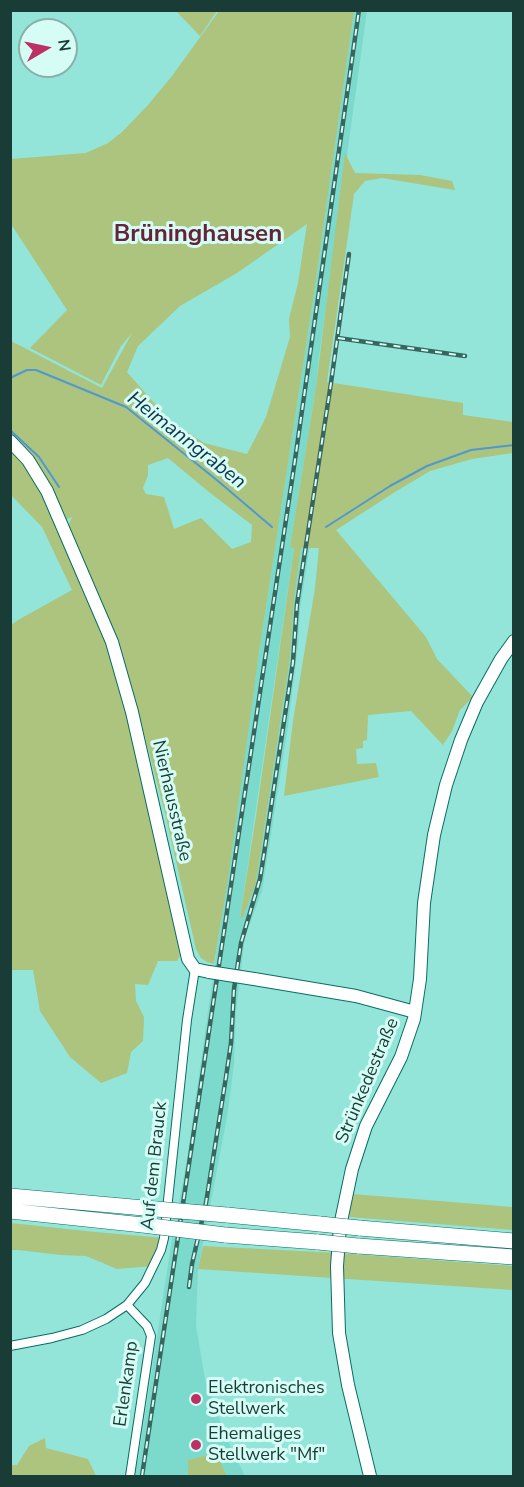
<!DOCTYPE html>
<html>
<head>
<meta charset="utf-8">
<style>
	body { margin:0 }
	#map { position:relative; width:524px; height:1487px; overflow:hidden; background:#92e5d8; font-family:"Nunito Sans",sans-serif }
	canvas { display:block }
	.frame { position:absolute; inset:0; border:12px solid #193c37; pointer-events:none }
	.north { position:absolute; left:18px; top:18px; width:60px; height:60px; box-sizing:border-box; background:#d5fdf6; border:2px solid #8ab0aa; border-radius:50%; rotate:81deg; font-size:16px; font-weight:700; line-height:24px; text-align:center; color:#193c37 }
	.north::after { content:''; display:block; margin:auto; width:21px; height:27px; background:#bd3064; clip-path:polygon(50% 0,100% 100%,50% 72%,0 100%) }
</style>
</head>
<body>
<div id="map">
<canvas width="524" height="1487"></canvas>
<div class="frame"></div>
<div class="north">N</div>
</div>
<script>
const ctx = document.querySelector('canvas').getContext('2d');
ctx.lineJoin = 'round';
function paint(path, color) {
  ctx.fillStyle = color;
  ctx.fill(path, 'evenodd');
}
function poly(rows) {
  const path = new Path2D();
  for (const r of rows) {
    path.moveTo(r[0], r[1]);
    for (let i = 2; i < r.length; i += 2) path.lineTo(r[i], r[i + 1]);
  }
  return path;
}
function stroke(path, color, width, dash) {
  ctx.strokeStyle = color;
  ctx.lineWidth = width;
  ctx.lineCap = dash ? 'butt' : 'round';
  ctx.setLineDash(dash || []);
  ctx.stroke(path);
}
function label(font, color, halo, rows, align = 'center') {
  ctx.font = font + ' "Nunito Sans",sans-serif';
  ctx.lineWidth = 6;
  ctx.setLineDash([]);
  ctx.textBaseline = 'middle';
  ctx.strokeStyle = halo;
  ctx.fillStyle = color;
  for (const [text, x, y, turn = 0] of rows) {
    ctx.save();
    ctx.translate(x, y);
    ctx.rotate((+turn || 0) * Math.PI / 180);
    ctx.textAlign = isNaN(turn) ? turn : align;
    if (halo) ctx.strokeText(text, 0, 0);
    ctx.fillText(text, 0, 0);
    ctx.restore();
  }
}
paint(poly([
	[354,11,367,11,319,357,316,387,290,547,294,547,240,918,256,883,290,658,294,601,310,484,335,383,300,609,298,645,288,726,262,891,245,936,236,1012,234,1064,231,1088,227,1117,198,1269,196,1326,205,1379,225,1435,245,1476,227,1476,216,1453,188,1460,188,1476,134,1476,139,1455,171,1245,187,1160,259,653,315,287]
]), '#7bdacc');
paint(poly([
	[176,11,217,11,200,36],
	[219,11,354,11,315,287,259,653,228,879,214,964,207,962,201,958,196,949,165,813,132,688,114,634,68,526,72,517,57,523,115,662,128,712,181,954,177,961,158,961,148,985,135,984,136,1001,144,1017,143,1041,131,1052,127,1073,101,1083,70,1057,40,1011,33,970,11,970,10,626,18,620,72,590,42,527,11,495,11,341,102,388,132,333,121,346,101,385,30,348,67,310,11,224,11,159,86,153,108,143,122,132,148,105,172,76],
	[307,224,298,283,289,319,290,337,266,417,247,454,204,443,168,419,127,372,138,346,180,306,237,273],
	[168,458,209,492,252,525,251,542,232,549,201,518,174,529,164,497,146,494,143,488,148,475,148,465],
	[345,153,355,173,420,175,452,181,455,190,382,178,365,181,354,194,327,382,463,403,463,415,513,422,513,453,472,459,430,471,395,492,336,530,426,637,437,659,473,697,460,710,452,731,443,745,411,711,368,715,367,740,363,741,363,748,356,749,357,764,376,763,379,777,284,796,293,721,315,588,319,548,301,548,294,601,290,658,256,883,243,917,240,918,256,816,294,548,290,547,316,387],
	[353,1194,513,1207,513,1230,349,1217],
	[11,1223,95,1232,164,1238,154,1266,117,1269,86,1256,61,1255,18,1250,11,1250],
	[203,1246,338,1253,513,1266,513,1290,198,1269],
	[45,1438,46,1448,88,1459,96,1476,11,1476,11,1465,17,1465,29,1446],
	[216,1453,227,1476,188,1476,188,1460]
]), '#acc47d');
stroke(poly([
	[10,378,27,370,36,370,126,407,218,481,272,527],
	[10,430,39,457,59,487],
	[326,527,390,486,427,466,471,450,514,445]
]), '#4e99d2', 2);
const minor = poly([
	[127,1305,147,1326,151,1336,130,1476],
	[10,1346,52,1338,82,1330,106,1319,127,1305,145,1283,161,1250,164,1238,187,1020,195,969]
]);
const secondary = poly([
	[10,441,28,460,47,491,112,642,132,712,188,959,195,969,209,972],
	[254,979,356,996,415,1012],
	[370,1476,348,1385,339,1333,337,1266,340,1226,352,1169,366,1126,401,1057,414,1019,420,979,424,903,434,835,446,785,461,740,477,702,501,659,514,641]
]);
const motorway = poly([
	[10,1196,144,1208],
	[10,1211,143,1225],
	[227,1215,320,1224],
	[359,1228,514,1241],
	[225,1235,318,1242],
	[358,1246,514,1257]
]);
stroke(minor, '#096d63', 10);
stroke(secondary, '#096d63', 14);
stroke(motorway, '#096d63', 16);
stroke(minor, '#fff', 8);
stroke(secondary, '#fff', 12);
stroke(motorway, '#fff', 15);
const rail = poly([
	[338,338,465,356],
	[189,1287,192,1264,206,1203,226,1077,231,1043,234,989,241,943,260,879,264,854,293,662,297,604,331,383,349,254],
	[142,1476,295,460,359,10]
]);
stroke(rail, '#37665f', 4.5);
stroke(rail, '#d5fdf6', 2, [7]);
const secondaryBridge = poly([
	[209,972,254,979]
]);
const motorwayBridge = poly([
	[144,1208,227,1215],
	[320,1224,359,1228],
	[143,1225,225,1235],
	[318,1242,358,1246]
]);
stroke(secondaryBridge, '#096d63', 14, []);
stroke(motorwayBridge, '#096d63', 16, []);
stroke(secondaryBridge, '#fff', 12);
stroke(motorwayBridge, '#fff', 15);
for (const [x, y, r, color] of [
	[196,1399,6,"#bd3064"],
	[196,1445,6,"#bd3064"]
]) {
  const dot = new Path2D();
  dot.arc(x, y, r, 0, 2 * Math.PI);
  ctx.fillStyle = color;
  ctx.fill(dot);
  stroke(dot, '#d5fdf6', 2);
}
label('18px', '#193c37', '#d5fdf6', [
	["Nierhausstraße",171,801,77],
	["Strünkedestraße",368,1081,-67],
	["Auf dem Brauck",155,1166,-84],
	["Erlenkamp",127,1384,-82]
]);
label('18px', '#193c37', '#d5fdf6', [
	["Elektronisches",208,1389],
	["Stellwerk",208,1410],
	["Ehemaliges",208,1435],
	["Stellwerk \"Mf\"",208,1456]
], 'left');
label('italic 20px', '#13334b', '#d5fdf6', [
	["Heimanngraben",186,441,38]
]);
label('bold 24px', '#662238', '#d5fdf6', [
	["Brüninghausen",198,235]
]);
</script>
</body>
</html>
